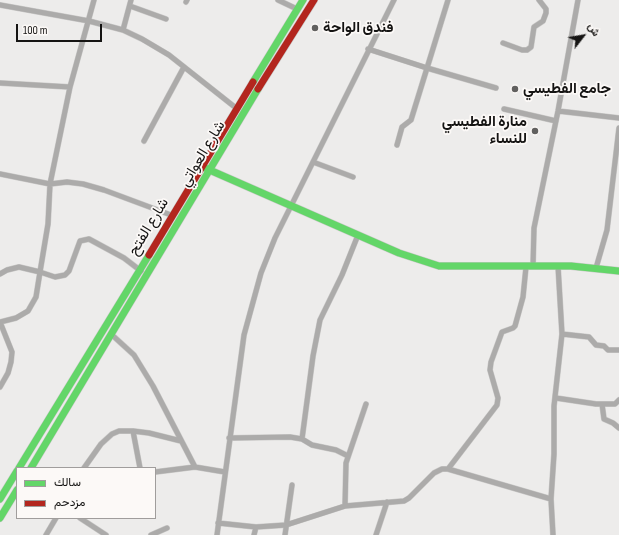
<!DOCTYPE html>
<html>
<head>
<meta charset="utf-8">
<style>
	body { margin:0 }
	#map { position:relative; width:619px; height:535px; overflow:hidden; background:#edeceb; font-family:"Sofia Sans Condensed",Vazirmatn,sans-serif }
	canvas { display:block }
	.legend { position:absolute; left:16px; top:467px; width:140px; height:52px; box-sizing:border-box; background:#fcf9f7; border:1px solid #a09d9c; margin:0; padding:5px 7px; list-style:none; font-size:12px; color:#151413 }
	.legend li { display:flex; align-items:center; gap:8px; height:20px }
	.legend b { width:20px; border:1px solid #a09d9c }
	.north { position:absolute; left:563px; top:16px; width:40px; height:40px; -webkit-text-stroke:3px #fcf9f7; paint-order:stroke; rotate:59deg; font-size:11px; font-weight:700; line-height:16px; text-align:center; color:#151413 }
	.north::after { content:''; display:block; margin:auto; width:14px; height:18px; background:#151413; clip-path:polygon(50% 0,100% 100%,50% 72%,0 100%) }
	.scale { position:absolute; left:16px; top:24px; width:86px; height:18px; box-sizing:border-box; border:2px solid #151413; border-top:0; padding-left:5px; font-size:12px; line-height:14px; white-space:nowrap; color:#151413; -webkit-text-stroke:3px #fcf9f7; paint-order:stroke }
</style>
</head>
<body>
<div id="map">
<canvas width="619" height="535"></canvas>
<ul class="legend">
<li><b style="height:5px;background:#63d668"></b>سالك</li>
<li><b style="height:5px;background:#b3261e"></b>مزدحم</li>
</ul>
<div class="north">ش</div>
<div class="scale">100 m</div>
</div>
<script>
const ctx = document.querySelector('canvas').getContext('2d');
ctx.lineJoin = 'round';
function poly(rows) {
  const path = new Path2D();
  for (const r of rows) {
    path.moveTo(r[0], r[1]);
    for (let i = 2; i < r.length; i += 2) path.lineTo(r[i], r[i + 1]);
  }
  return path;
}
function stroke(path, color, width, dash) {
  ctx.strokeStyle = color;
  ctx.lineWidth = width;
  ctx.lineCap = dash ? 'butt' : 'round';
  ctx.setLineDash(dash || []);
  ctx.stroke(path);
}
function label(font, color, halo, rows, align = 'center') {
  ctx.font = font + ' "Sofia Sans Condensed",Vazirmatn,sans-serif';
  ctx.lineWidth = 3.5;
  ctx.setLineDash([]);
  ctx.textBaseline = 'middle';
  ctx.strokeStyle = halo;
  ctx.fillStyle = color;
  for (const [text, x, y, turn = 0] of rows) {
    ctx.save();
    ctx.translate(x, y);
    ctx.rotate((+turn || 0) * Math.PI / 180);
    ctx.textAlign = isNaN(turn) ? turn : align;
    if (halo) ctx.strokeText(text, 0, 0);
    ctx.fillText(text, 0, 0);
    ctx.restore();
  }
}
const street = poly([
	[278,0,297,9],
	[186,2,187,0],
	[0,5,89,21,123,30,142,39,169,55,236,108],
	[130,6,166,19],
	[123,30,131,0],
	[503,43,522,50,527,50,531,47,534,27,543,21,546,13,546,9,539,0],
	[368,49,427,68,496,88],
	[0,83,70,87],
	[504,109,556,121],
	[558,111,619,118],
	[144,141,184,67],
	[397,145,402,127,411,120,448,0],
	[313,162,353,177],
	[0,174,50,184,67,182,83,184,104,190,171,215],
	[533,266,534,228,558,111,578,0],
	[596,268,607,230,619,128],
	[0,274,7,270,19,267,40,272,48,224,50,184,70,87,94,0],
	[0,322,16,318,28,311,36,297,40,272,55,277,65,275,69,271,80,241,89,239,124,258,141,271],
	[111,334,134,355,153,386,195,467],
	[562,334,589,337,596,345,604,346,608,350,619,350],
	[0,387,8,373,11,362,12,352,0,322],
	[556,398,596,404,615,404,619,400],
	[602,404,604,419,613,423,619,428],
	[133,431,149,433,181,441],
	[229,438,290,437,302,439,312,445,336,450,348,456],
	[302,439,313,356,320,320,342,275,358,235],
	[84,468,101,444,112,434,119,431,133,431,140,468],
	[448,469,497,405,498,398,490,370,491,362,502,332,513,328,515,326,523,297,526,267],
	[155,472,195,467,225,472],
	[345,506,346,463,366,404],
	[80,518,106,535],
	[218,523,256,527,286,525,345,506,404,501,409,498,434,473,442,469,448,469,551,499],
	[46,535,56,518],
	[151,535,167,528],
	[217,535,244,335,261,273,275,238,394,0],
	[254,535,256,527],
	[285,535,292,485],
	[376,535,387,502],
	[553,535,551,499,554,454,554,406,562,334,558,266]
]);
const fast = poly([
	[253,82,303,0],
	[205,168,399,253,439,266,571,266,619,271],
	[19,468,149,255],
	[31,468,258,89],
	[0,499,17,471],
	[0,518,17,490]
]);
const jam = poly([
	[258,89,314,0],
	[149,255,253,82]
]);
stroke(street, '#cac9c8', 6);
stroke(fast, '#cac9c8', 8);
stroke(jam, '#cac9c8', 8);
stroke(street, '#acabaa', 5);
stroke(fast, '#63d668', 7);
stroke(jam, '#b3261e', 7);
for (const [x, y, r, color] of [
	[315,28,4,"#61605f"],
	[515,89,4,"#61605f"],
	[535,131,4,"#61605f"]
]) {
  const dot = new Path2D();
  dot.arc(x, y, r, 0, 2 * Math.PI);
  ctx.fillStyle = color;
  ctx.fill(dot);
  stroke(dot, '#fcf9f7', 1.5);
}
label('bold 15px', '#151413', '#fcf9f7', [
	["فندق الواحة",323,28],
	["جامع الفطيسي",523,89],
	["منارة الفطيسي",527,122,"right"],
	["للنساء",527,139,"right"]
], 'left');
label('15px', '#151413', '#fcf9f7', [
	["شارع العواتي",203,154,-59],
	["شارع الفتح",149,227,-59]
]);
</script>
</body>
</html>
